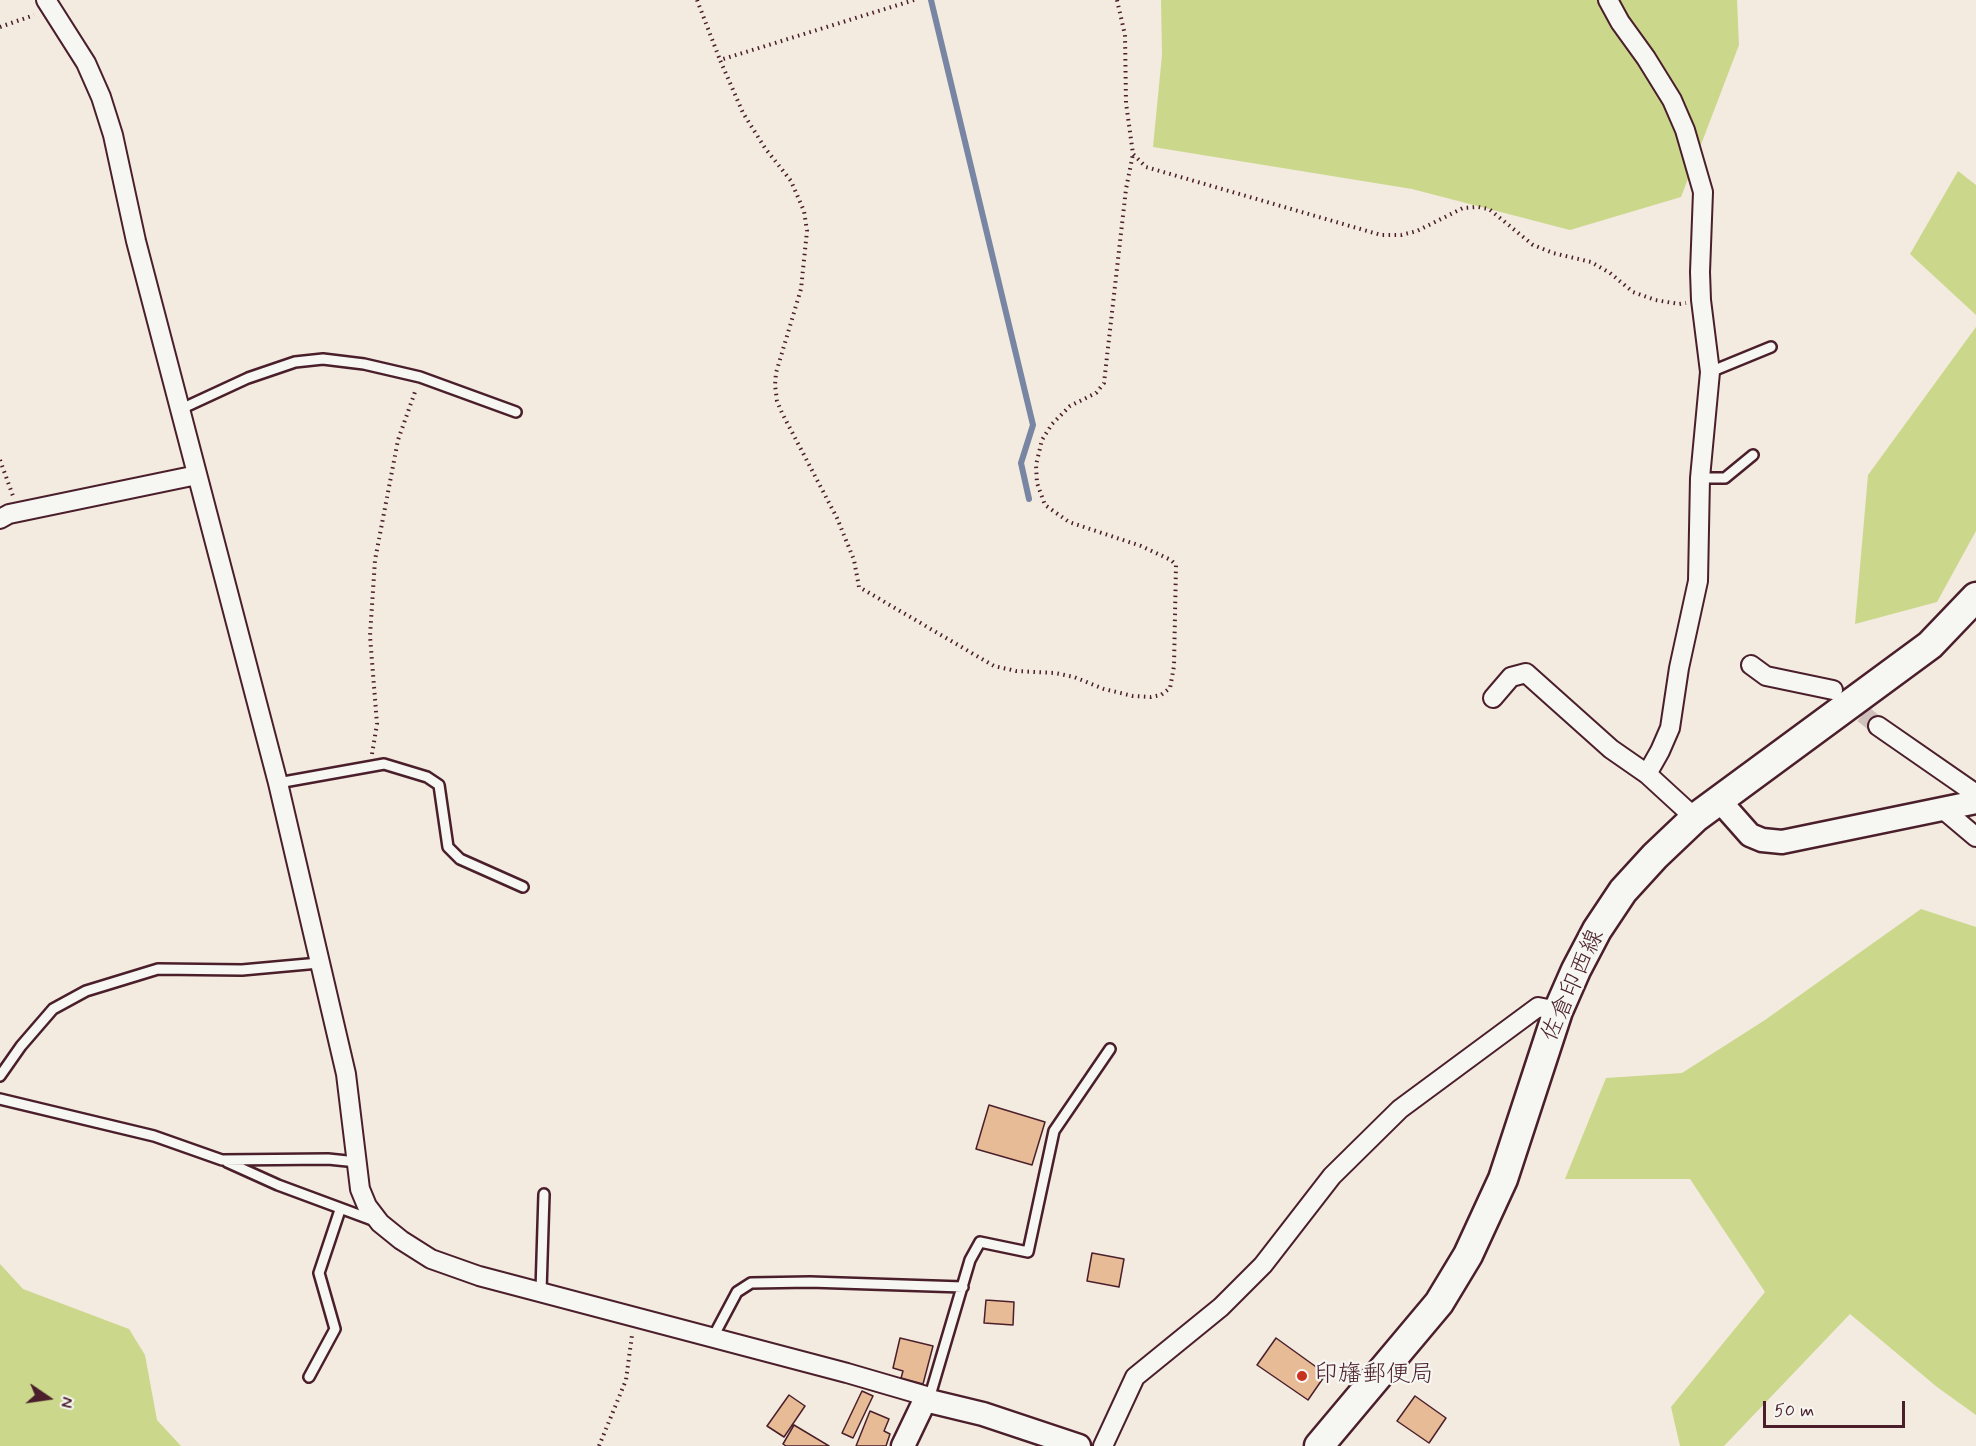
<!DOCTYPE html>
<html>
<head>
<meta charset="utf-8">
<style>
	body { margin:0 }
	#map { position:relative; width:1976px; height:1446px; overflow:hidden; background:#f3eae0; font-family:Mynerve,sans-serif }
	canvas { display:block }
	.north { position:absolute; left:18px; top:1368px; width:60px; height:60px; -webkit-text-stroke:4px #f6f6f2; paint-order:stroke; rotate:103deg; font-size:16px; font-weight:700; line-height:24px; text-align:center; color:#4a1f2b }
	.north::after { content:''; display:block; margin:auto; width:21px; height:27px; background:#4a1f2b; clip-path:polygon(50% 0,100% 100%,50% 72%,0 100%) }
	.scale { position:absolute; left:1763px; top:1401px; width:142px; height:27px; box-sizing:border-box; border:3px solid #4a1f2b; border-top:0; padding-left:8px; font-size:18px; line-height:21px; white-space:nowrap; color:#4a1f2b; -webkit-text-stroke:4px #f6f6f2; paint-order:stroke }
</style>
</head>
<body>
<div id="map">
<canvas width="1976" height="1446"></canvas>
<div class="north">N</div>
<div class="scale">50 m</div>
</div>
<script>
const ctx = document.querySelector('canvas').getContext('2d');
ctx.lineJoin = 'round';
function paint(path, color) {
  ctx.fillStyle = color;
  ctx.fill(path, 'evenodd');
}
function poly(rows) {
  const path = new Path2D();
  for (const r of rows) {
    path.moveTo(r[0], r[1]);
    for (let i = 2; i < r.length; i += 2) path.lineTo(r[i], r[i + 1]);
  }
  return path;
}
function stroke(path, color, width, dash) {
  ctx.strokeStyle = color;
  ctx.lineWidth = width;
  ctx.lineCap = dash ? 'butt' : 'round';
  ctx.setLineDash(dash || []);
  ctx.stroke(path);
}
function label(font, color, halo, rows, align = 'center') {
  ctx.font = font + ' Mynerve,"Klee One",sans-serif';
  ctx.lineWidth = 4.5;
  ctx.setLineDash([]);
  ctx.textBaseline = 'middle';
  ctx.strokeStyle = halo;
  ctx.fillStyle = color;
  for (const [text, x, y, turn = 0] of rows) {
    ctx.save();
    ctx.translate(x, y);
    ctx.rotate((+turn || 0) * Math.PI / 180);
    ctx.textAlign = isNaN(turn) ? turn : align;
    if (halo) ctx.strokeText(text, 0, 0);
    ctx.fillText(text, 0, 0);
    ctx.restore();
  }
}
paint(poly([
	[1161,0,1737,0,1739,45,1681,197,1570,230,1412,189,1153,147,1162,55],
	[1958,171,1976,185,1976,315,1910,254],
	[1976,327,1976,531,1937,602,1855,624,1868,475],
	[1921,909,1976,927,1976,1415,1937,1387,1850,1314,1724,1446,1680,1446,1671,1407,1765,1292,1690,1179,1565,1179,1606,1078,1682,1073,1765,1020],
	[0,1264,23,1289,129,1329,145,1355,157,1420,181,1446,0,1446]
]), '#cbd88b');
stroke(poly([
	[931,0,1033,425,1021,463,1029,499]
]), '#7885a3', 6);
const building = poly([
	[989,1105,1045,1122,1032,1165,976,1149,989,1105],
	[1092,1253,1124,1259,1119,1287,1087,1281,1092,1253],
	[986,1300,1014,1302,1013,1325,984,1323,986,1300],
	[900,1338,933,1346,923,1384,901,1378,903,1371,893,1368,900,1338],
	[1276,1338,1326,1374,1308,1400,1257,1365,1276,1338],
	[862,1391,873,1396,853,1438,842,1433,862,1391],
	[789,1395,805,1406,784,1437,767,1426,789,1395],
	[1415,1396,1446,1418,1429,1443,1397,1421,1415,1396],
	[870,1411,889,1419,884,1431,890,1434,886,1446,856,1446,870,1411],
	[794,1425,829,1446,786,1446,783,1444,794,1425]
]);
paint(building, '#e6bb96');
stroke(building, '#4a1f2b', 1.5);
stroke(poly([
	[1842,697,1878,726]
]), '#d1c1bc', 18, [18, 9]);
const service = poly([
	[1710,372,1771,347],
	[181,409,248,378,295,362,323,359,364,364,420,377,516,412],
	[1700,478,1725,478,1753,455],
	[278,783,384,764,427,777,439,785,448,847,460,859,523,887],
	[0,1076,21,1046,53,1009,86,991,158,969,242,970,319,963],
	[0,1099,154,1136,222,1160,328,1159,357,1162],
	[227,1162,278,1185,375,1221],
	[541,1291,544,1194],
	[712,1339,737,1292,751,1283,810,1282,963,1287],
	[309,1377,335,1329,319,1273,340,1210],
	[929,1399,970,1260,980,1242,1028,1252,1054,1131,1110,1049]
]);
const minor = poly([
	[46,0,86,63,101,97,113,135,136,241,278,783,346,1074,360,1189,367,1206,380,1223,401,1240,431,1259,479,1276,847,1373,926,1396,925,1400],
	[1608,0,1620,22,1646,58,1672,100,1685,130,1703,192,1700,272,1701,300,1710,372,1700,478,1698,581,1679,668,1670,728,1660,751,1647,774],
	[0,519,9,514,197,475],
	[1751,665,1766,676,1833,690],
	[1493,698,1511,677,1526,673,1611,749,1647,774,1695,818],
	[1878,726,1976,794],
	[1944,810,1976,837],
	[1103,1446,1135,1377,1221,1307,1263,1265,1332,1176,1400,1109,1538,1007,1558,1011]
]);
const tertiary = poly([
	[1719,800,1750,835,1762,840,1782,842,1976,802],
	[903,1446,925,1400,983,1414,1079,1446]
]);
const primary = poly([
	[1319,1446,1439,1303,1468,1255,1503,1179,1558,1011,1576,970,1597,930,1623,891,1655,856,1695,818,1930,645,1976,597]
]);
stroke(service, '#4a1f2b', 14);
stroke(minor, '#4a1f2b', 22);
stroke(tertiary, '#4a1f2b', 27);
stroke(primary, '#4a1f2b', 33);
stroke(poly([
	[697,0,720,60],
	[914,0,720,60,743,113,765,148,791,181,804,211,807,231,801,289,776,373,775,385,777,401,782,413,837,518,854,560,859,587,994,666,1016,671,1055,673,1074,677,1104,689,1133,696,1151,697,1161,695,1170,688,1174,666,1176,565,1171,560,1141,546,1069,522,1045,505,1037,483,1036,465,1042,440,1052,424,1070,406,1096,393,1104,383,1126,189,1133,154],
	[1117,0,1125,35,1126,103,1133,154,1146,167,1381,235,1401,235,1417,231,1463,208,1478,207,1489,209,1533,245,1553,253,1591,262,1610,273,1633,292,1655,300,1679,304,1686,303],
	[0,27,34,15],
	[0,460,13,496],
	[372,754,377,724,370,636,375,560,398,440,416,389],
	[599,1446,626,1380,632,1335]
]), '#4a1f2b', 4, [1.5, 4.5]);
stroke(service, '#f6f6f2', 9);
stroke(minor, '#f6f6f2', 18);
stroke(tertiary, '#f6f6f2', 22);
stroke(primary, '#f6f6f2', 28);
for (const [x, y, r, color] of [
	[1302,1376,6,"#c8321e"]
]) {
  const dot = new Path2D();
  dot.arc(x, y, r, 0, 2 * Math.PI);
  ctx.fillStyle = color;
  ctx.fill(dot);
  stroke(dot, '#f6f6f2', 2);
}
label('24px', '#4a1f2b', '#f6f6f2', [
	["佐倉印西線",1574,986,-66]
]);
label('24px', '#4a1f2b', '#f6f6f2', [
	["印旛郵便局",1314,1376]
], 'left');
</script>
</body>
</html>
